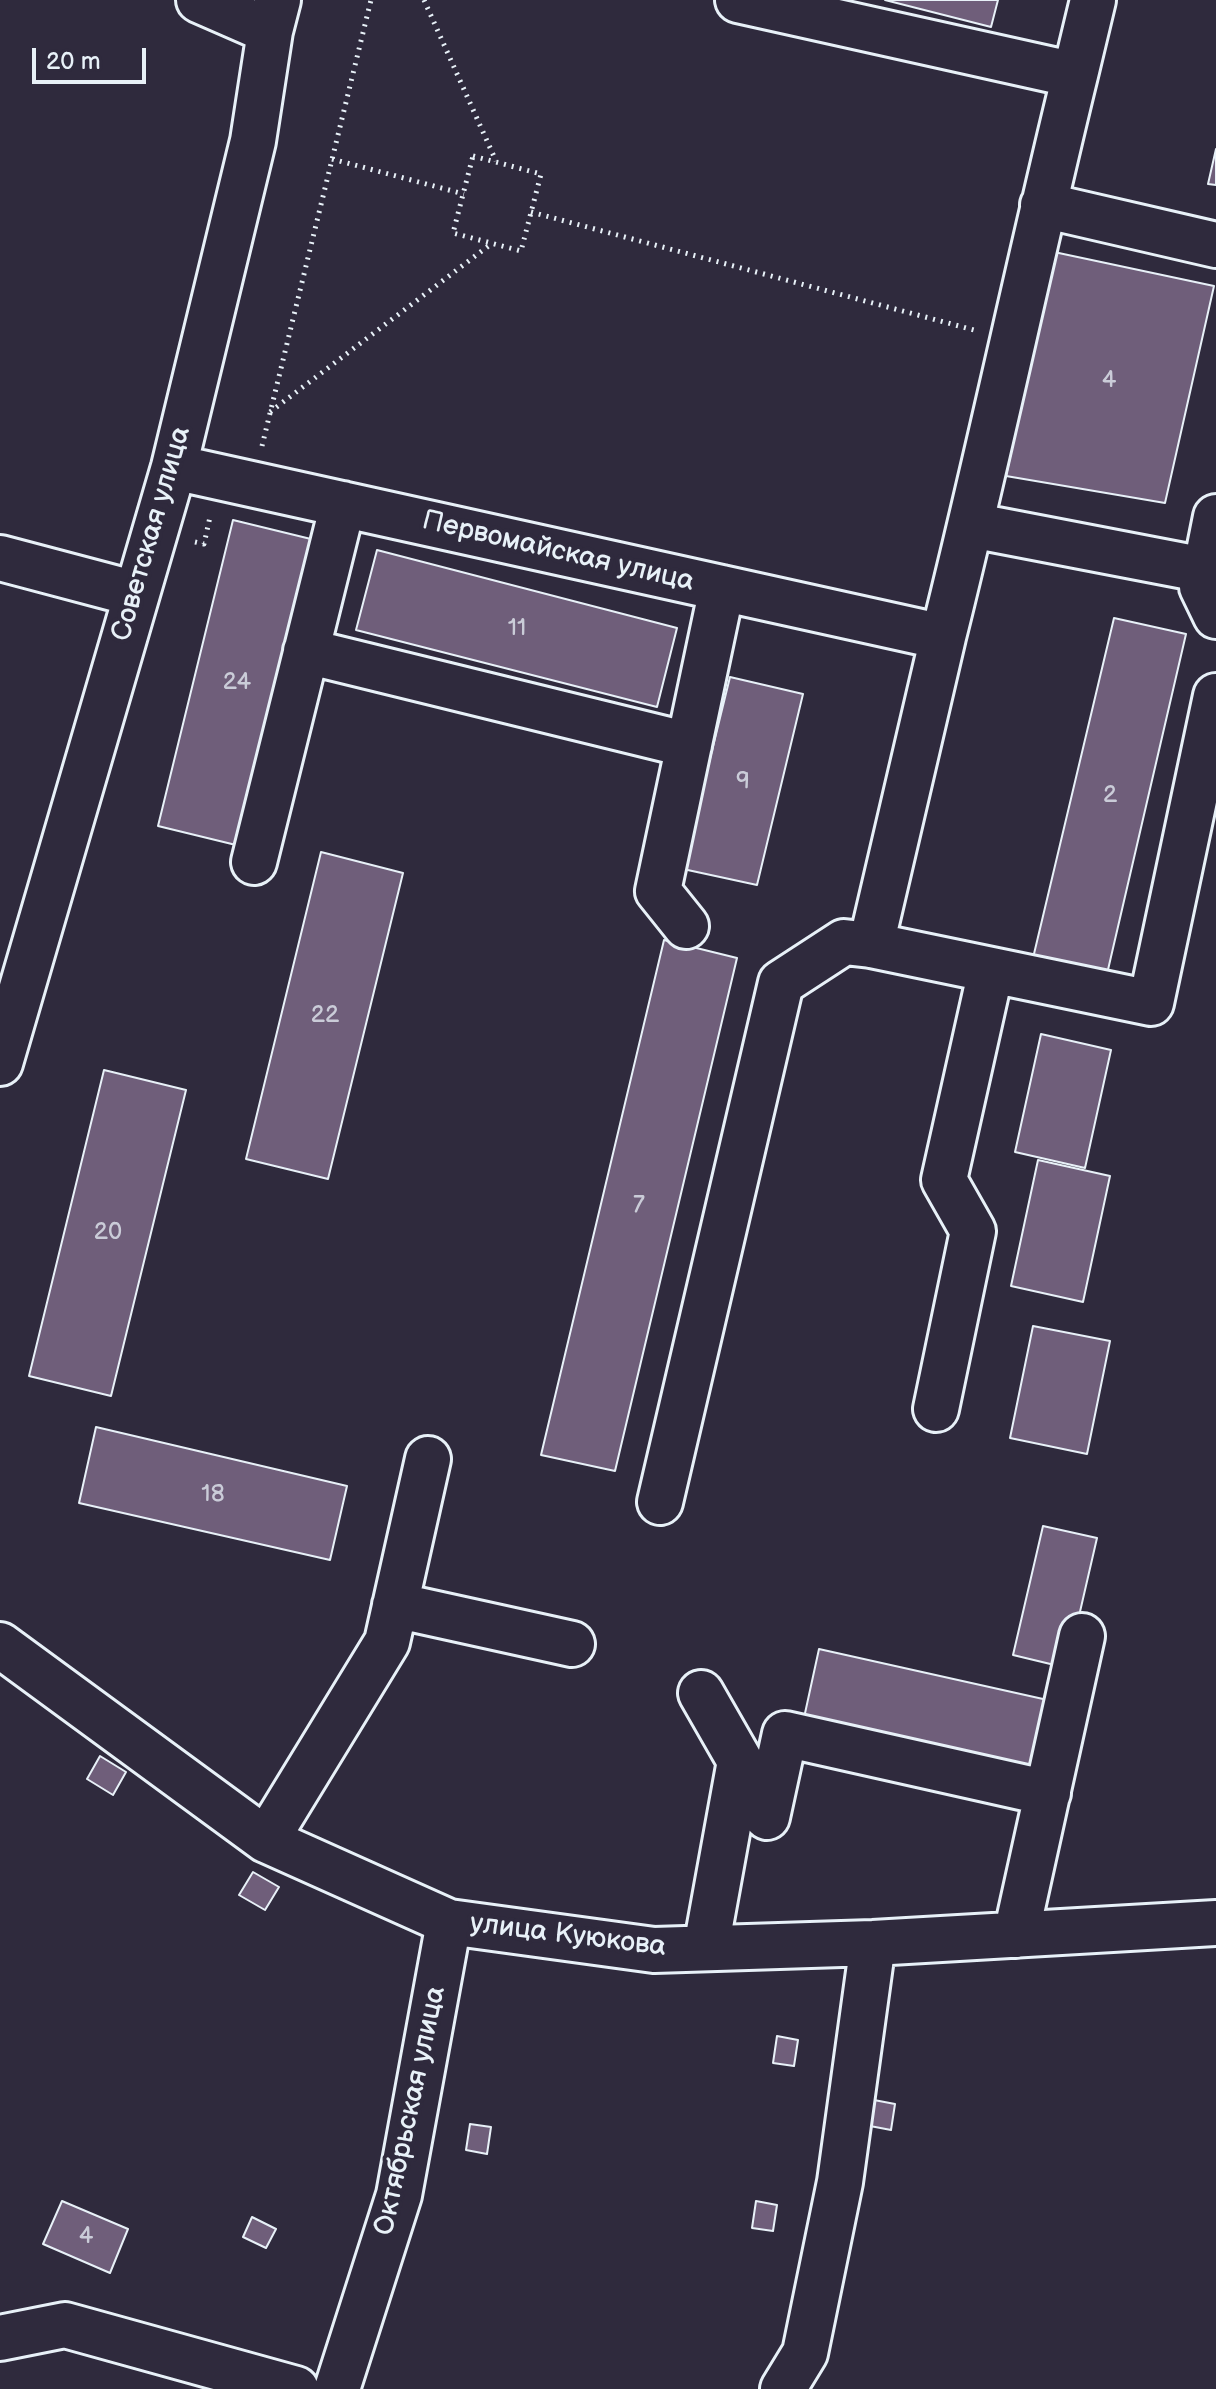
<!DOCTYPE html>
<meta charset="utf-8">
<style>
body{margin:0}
#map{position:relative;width:1216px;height:2389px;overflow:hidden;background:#2f2a3d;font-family:"Balsamiq Sans",sans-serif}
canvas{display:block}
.scale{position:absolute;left:32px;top:48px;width:114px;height:36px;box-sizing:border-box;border:4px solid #e8f1f8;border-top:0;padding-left:10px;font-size:24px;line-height:28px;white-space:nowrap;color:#e8f1f8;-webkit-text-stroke:6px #2f2a3d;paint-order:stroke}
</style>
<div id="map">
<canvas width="1216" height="2389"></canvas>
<div class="scale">20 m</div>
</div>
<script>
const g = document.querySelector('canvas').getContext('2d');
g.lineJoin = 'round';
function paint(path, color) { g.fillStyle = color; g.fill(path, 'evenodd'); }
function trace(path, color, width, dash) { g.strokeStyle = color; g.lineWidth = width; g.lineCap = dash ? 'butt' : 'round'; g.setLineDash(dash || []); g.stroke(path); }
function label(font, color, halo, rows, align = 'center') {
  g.font = font + ' "Balsamiq Sans",sans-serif'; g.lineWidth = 8; g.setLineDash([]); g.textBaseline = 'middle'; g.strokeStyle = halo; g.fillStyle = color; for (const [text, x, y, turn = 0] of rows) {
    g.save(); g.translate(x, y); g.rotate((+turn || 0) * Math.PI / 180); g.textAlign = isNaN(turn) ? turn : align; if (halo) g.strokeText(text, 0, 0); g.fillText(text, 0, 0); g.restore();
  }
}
const building = new Path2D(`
 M885 0H998L991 27Z
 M1216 149V185L1208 184Z
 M1054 252 1214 286 1165 503 1006 476Z
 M233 520 315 540 240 846 158 826Z
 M377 550 677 628 657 707 356 630Z
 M1114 618 1186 634 1107 974 1033 958Z
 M730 677 803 694 757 885 683 869Z
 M321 852 403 873 328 1179 246 1159Z
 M664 940 737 958 615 1471 541 1455Z
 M1041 1034 1111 1050 1085 1168 1015 1152Z
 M104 1070 186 1090 111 1396 29 1376Z
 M1038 1160 1110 1176 1083 1302 1011 1286Z
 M1033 1326 1110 1341 1087 1454 1010 1438Z
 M96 1427 347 1486 330 1560 79 1503Z
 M1043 1526 1097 1538 1067 1668 1013 1655Z
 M819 1649 1061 1703 1044 1781 802 1727Z
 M100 1756 126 1772 113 1795 87 1779Z
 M253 1872 279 1887 265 1910 239 1895Z
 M777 2036 798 2040 794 2066 773 2063Z
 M874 2100 895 2104 891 2130 870 2126Z
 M470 2124 491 2127 487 2154 466 2150Z
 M62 2201 128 2229 110 2273 43 2244Z
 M756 2201 777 2205 773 2231 752 2228Z
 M252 2217 276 2229 266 2248 243 2237Z`);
const path = new Path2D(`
 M424 0 496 161
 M473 156 541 174 521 251 453 233Z
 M332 159 464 194
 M531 212 974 330
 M270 412 491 244
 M262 446 371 0
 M195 542 204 544 210 517`);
const minor = new Path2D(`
 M199 0 270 31
 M1075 75 1093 0
 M1043 205 1216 245
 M174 467 943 637C990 450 1029 262 1075 75L738 0
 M1216 517 1202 587 1216 616
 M971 525 1205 570
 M0 558 136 594
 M306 651 689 745
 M254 862 343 504
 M686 926 658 891 722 588
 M871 945 943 637
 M0 1063 174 467 253 141 270 31 278 0
 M936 1409 973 1231 944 1180 991 970
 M660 1502 781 983 844 942 871 945 1151 1003 1216 696
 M395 1605 572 1644
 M0 1645 266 1840 449 1922 654 1950 873 1943 1216 1923
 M701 1693 740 1761 706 1948
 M767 1817 785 1734 1048 1793
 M266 1840 387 1642 428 1459
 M1016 1935 1082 1636
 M0 2338 65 2325 296 2389
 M337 2389 399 2195 449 1922
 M783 2389 805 2353 840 2182 873 1943`);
const numberNames = [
 ["4",1109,381],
 ["11",517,629],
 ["24",237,683],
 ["9",743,782],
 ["2",1110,796],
 ["22",325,1016],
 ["7",639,1206],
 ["20",108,1233],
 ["18",213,1495],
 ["4",86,2237]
];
const streetNames = [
 ["Советская улица",152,534,-74],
 ["Первомайская улица",558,552,13],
 ["улица Куюкова",568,1936,7],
 ["Октябрьская улица",411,2111,-78]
];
paint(building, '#6f5e7a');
trace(building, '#e8f1f8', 2);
trace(minor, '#e8f1f8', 50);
trace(path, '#e8f1f8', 5, [2, 6]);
trace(minor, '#2f2a3d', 44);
label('24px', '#caccd8', null, numberNames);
label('28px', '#e8f1f8', '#2f2a3d', streetNames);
</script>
